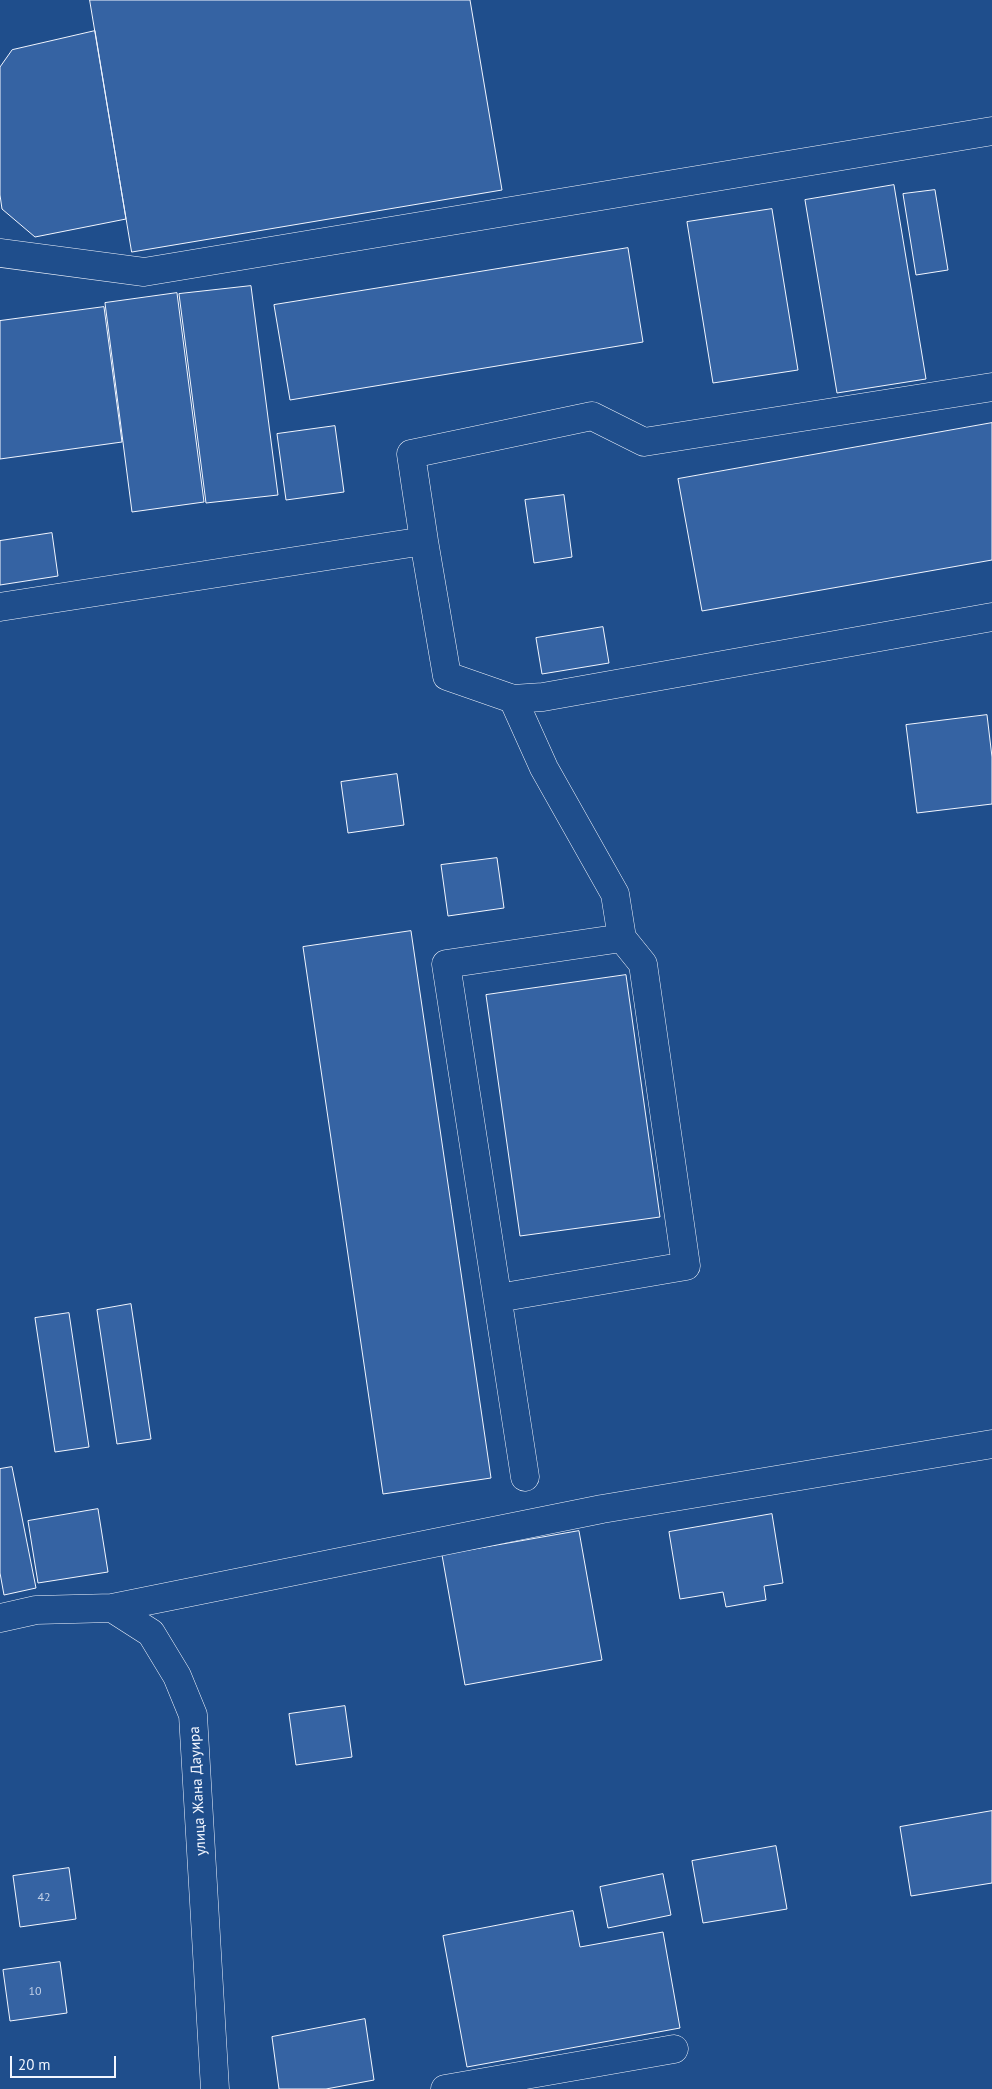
<!DOCTYPE html>
<meta charset="utf-8">
<style>
body{margin:0}
#map{position:relative;width:992px;height:2089px;overflow:hidden;background:#1f4e8c;font-family:"PT Sans",sans-serif}
canvas{display:block}
.scale{position:absolute;left:10px;top:2056px;width:106px;height:22px;box-sizing:border-box;border:2px solid #f2f6ff;border-top:0;padding-left:6px;font-size:15px;line-height:18px;white-space:nowrap;color:#f2f6ff;-webkit-text-stroke:4px #1f4e8c;paint-order:stroke}
</style>
<div id="map">
<canvas width="992" height="2089"></canvas>
<div class="scale">20 m</div>
</div>
<script>
const g = document.querySelector('canvas').getContext('2d');
g.lineJoin = 'round';
function paint(path, color) { g.fillStyle = color; g.fill(path, 'evenodd'); }
function trace(path, color, width, dash) { g.strokeStyle = color; g.lineWidth = width; g.lineCap = dash ? 'butt' : 'round'; g.setLineDash(dash || []); g.stroke(path); }
function label(font, color, halo, rows, align = 'center') {
  g.font = font + ' "PT Sans",sans-serif'; g.lineWidth = 4; g.setLineDash([]); g.textBaseline = 'middle'; g.strokeStyle = halo; g.fillStyle = color; for (const [text, x, y, turn = 0] of rows) {
    g.save(); g.translate(x, y); g.rotate((+turn || 0) * Math.PI / 180); g.textAlign = isNaN(turn) ? turn : align; if (halo) g.strokeText(text, 0, 0); g.fillText(text, 0, 0); g.restore();
  }
}
const building = new Path2D(`
 M90 0H470L502 190 132 252Z
 M95 31 126 219 35 237 2 209 0 195V67L12 50Z
 M894 185 926 379 837 393 805 200Z
 M935 190 948 270 916 275 903 194Z
 M772 209 798 370 713 383 687 222Z
 M628 248 643 342 290 400 274 305Z
 M251 286 278 495 206 503 179 294Z
 M177 293 204 502 132 512 105 303Z
 M104 307 122 442 0 459V321Z
 M992 423V560L702 611 678 479Z
 M335 426 344 492 286 500 277 434Z
 M564 495 572 557 534 563 525 500Z
 M52 533 58 576 0 585V541Z
 M603 627 609 663 542 674 536 638Z
 M987 715 992 757V804L917 813 906 725Z
 M397 774 404 825 348 833 341 782Z
 M497 858 504 908 448 916 441 865Z
 M411 931 491 1478 383 1494 303 947Z
 M626 975 660 1217 520 1236 486 995Z
 M131 1304 151 1439 117 1444 97 1310Z
 M69 1313 89 1447 55 1452 35 1318Z
 M12 1467 36 1588 4 1595 0 1573V1469Z
 M98 1509 108 1572 38 1583 28 1521Z
 M772 1514 783 1583 764 1586 766 1600 726 1607 723 1592 680 1599 669 1532Z
 M579 1531 602 1660 465 1685 442 1555Z
 M345 1706 352 1757 296 1765 289 1714Z
 M992 1811V1883L911 1896 900 1827Z
 M776 1846 787 1909 703 1923 692 1861Z
 M69 1868 76 1919 20 1927 13 1876Z
 M663 1874 671 1915 608 1928 600 1887Z
 M573 1911 580 1947 663 1932 680 2028 467 2067 443 1936Z
 M60 1962 67 2013 10 2021 3 1970Z
 M365 2019 374 2080 326 2089H279L272 2037Z`);
const minor = new Path2D(`
 M0 253 144 272 992 131
 M424 541 411 454 592 416 644 442 992 387
 M0 607 424 541 447 676 513 699 543 697 992 617
 M513 699 544 768 615 894 622 938 446 964 525 1477
 M498 1298 686 1266 643 964 622 938
 M112 1608 602 1509 992 1444
 M0 1618 36 1610 112 1608 151 1633 177 1676 193 1715 215 2089
 M445 2089 674 2049`);
const numberNames = [
 ["42",44,1898],
 ["10",35,1992]
];
const streetNames = [
 ["улица Жана Дауира",198,1791,-93]
];
paint(building, '#3563a3');
trace(building, '#f2f6ff', 1);
trace(minor, '#f2f6ff', 29);
trace(minor, '#1f4e8c', 28);
label('12px', '#c3d1e8', null, numberNames);
label('15px', '#f2f6ff', '#1f4e8c', streetNames);
</script>
